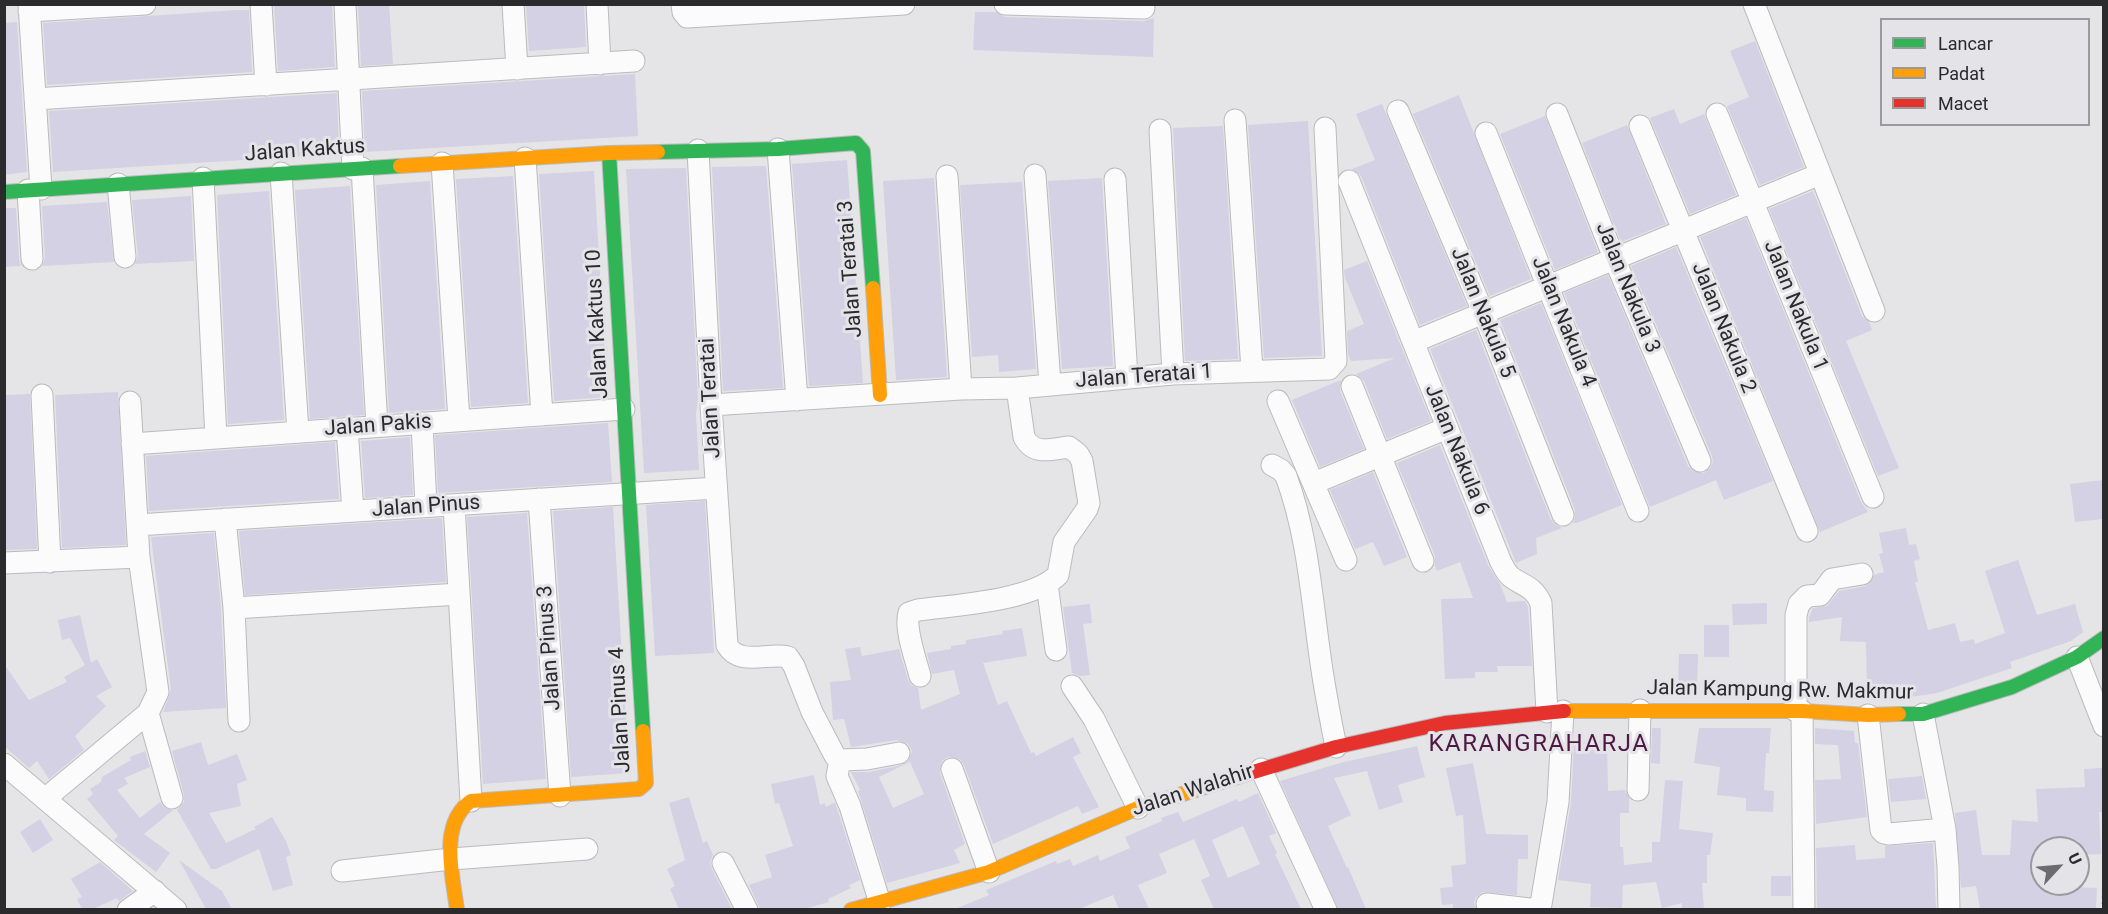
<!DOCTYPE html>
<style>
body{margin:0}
#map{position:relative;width:2108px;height:914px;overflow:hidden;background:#e5e5e7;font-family:Roboto,sans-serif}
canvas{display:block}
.frame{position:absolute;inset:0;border:6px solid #2b2b2d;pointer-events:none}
.legend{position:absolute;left:1880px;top:18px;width:210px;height:108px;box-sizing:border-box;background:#e4e4e8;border:2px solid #9a9a9d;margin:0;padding:8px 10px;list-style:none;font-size:18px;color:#2b2b2d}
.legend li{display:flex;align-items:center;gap:12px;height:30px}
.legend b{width:30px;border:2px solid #9a9a9d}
.north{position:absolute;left:2030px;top:836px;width:60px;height:60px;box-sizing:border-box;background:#e4e4e8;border:2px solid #9a9a9d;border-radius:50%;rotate:64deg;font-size:16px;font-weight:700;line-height:24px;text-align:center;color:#2b2b2d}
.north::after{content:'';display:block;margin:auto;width:21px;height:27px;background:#6c6c6e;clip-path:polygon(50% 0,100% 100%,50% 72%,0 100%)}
</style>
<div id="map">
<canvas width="2108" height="914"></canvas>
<div class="frame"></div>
<ul class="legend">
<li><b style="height:8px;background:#30b455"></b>Lancar</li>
<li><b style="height:8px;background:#ff9f0a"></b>Padat</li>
<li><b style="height:8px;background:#e5322d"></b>Macet</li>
</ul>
<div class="north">U</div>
</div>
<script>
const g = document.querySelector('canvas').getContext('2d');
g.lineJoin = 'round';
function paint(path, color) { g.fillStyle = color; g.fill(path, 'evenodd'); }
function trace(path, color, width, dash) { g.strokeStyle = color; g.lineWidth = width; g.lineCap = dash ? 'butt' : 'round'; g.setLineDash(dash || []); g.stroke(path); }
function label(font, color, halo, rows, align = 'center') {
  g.font = font + ' Roboto,sans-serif'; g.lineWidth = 6; g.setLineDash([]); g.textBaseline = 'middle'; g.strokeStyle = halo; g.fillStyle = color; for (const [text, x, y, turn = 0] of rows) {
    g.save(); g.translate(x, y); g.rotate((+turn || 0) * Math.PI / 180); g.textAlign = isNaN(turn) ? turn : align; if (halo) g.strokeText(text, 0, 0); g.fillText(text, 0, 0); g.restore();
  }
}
const building = new Path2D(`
 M274 4H332L335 67 278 71Z
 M358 4H389L393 64 361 66Z
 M526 4H584L586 47 529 51Z
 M237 10H249L252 72 47 85 43 23Z
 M975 12H996L1005 17 1144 21 1154 18 1153 57 973 50Z
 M17 22 27 172 4 175V23Z
 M1755 41 1804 167 1760 185 1727 106 1749 97 1730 51Z
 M635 74 638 136 365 152 362 91Z
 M337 93 339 154 53 172 49 111Z
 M1459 95 1531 279 1490 296 1413 114Z
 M1382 104 1467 306 1420 325 1361 176 1352 169 1375 160 1356 114Z
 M1674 109 1680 124 1704 114 1736 195 1690 214 1650 118Z
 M1545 116 1598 252 1555 270 1500 134Z
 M1308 121 1322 356 1264 358 1248 125Z
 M1627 125 1666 224 1621 242 1582 143Z
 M1223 126 1238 359 1185 361 1173 128Z
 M847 160 863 383 809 386 792 164Z
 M766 166 783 388 723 391 712 167Z
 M686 168 698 399 696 414 699 470 644 473 626 169Z
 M594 171 607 397 554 401 539 174Z
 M513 176 528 403 471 407 456 179Z
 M934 178 947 377 896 380 883 181Z
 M1102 178 1113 366 1062 369 1048 181Z
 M430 181 445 409 389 413 376 185Z
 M1022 182 1036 369 999 372 998 355 972 357 960 185Z
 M350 186 364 415 310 419 295 190Z
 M269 191 284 420 228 424 217 195Z
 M1813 191 1862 316 1869 322 1872 330 1846 341 1899 468 1878 476 1769 209Z
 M191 196 194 261 135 264 138 256 132 200Z
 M107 202 114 262 42 266 45 258 42 206Z
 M4 208H16L19 260 21 266 4 267Z
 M1746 218 1861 502 1868 512 1820 532 1700 237Z
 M1676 247 1773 481 1724 500 1716 480 1650 507 1564 293 1608 275 1688 466 1693 471 1704 473 1710 468 1713 462 1712 456 1631 266Z
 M1367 261 1431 421 1387 439 1364 381 1356 374 1395 358 1351 361 1348 354 1347 331 1364 324 1345 278 1344 270Z
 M1541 303 1622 505 1577 523H1573L1575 517V510L1500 320Z
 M1476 330 1551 520 1556 525 1562 528 1536 538 1537 554 1516 563 1430 349Z
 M1341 380 1340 391 1364 449 1320 467 1292 400Z
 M118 392 126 545 62 548 55 395Z
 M30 394 37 549 4 550V395Z
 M608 423 612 482 438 493 435 435Z
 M410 437 413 495 365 498 361 441Z
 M335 442 339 499 149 511 146 456Z
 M1440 445 1488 565 1500 584 1507 602 1525 601 1528 607 1532 666H1497L1498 672H1475V678L1445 679 1441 599 1473 598 1460 562 1437 571 1435 565V556L1397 463Z
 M1373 472 1407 557 1384 566 1373 542 1355 549 1330 490Z
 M2103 480V519L2075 522 2070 484Z
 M705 501 714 653 655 656 646 505Z
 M613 507 629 773 571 777 553 511Z
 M527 513 546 779 483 784 467 517Z
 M442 518 446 582 245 595 239 531Z
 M1906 528 1909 545 1916 544 1920 559 1914 561 1918 582H1915L1928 630 1955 623 1960 642 1974 639 1975 644 2005 633 1985 571 2018 560 2037 615 2075 604 2083 632 2071 641 2010 662 2012 668 1937 693 1910 697 1909 691 1867 692 1866 642 1840 641 1842 617 1809 622V617L1813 608 1827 606 1839 591 1865 586 1870 583 1874 575 1884 572 1879 554 1883 553 1879 533Z
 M214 533 221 609 226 708 163 712 171 690 151 537Z
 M1767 603V624L1733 625 1732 604Z
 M1090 604 1092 623 1083 624 1090 675 1080 676 1072 673 1063 607Z
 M80 615 91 663 97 659 112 687 96 696 106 706 75 736 84 750 49 779 37 761 29 768 4 746V664L29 700 67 682 64 677 85 665 70 638 62 640 58 620Z
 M1704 625H1729V657H1704Z
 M1022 628 1027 656 983 663 998 705 1007 701 1031 753 1034 752 1036 756 1073 737 1081 753 1073 757 1099 807 1082 814 1078 806 993 844 964 765 960 759 948 757 942 761 940 773 965 844 954 850 960 863 887 883 858 791 860 790 851 772H869L902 765 908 762 912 751 908 744 897 740 851 747 844 719 833 720 830 682 851 680 845 649 860 647 862 656 899 649 908 680 911 685 918 688 921 710 960 694 954 670 932 674 927 653 951 649V646L966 644V640L1003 634 1002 631ZM910 762 924 794 893 808 879 777Z
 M1679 654H1698L1697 689 1678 688Z
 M1652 728H1661L1660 764 1651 763Z
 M1699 728H1771L1769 753H1766L1764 790 1774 791 1773 812 1746 811V798L1717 795 1720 767 1694 763Z
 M1815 728 1854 731 1855 743H1858L1867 817 1816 824 1815 780 1841 779 1838 745 1815 744Z
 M1607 741 1608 791 1625 790 1629 798V813H1620V847H1623L1624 865 1652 862V842H1660L1665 780 1683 781 1679 829 1713 833 1710 855H1707V883H1702L1704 909H1682V903L1662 908 1656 882 1623 885 1622 908 1590 907 1591 884 1558 880 1571 803 1574 742Z
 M201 742 208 765 237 754 247 780 237 784 241 806 209 813 226 843 256 829 254 827 272 817 286 841 291 855 286 857 293 885 273 891 259 849 216 869H211L177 810 184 802V795L172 751Z
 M1417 746 1425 777 1398 785 1403 802 1379 810 1367 771 1334 778 1351 815 1328 826 1347 868 1348 867 1366 909H1338L1280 781 1340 763Z
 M145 751 150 767 124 778 128 784 117 790 140 818 160 802 164 807 173 810 144 834 170 853 156 872 114 840 118 836 87 799 93 794 90 789 101 782 102 777 131 760 130 757Z
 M1473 763 1486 834 1528 835V859H1518L1517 895 1483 892 1476 897 1474 903 1476 909H1453V904L1442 905 1440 888 1453 887 1451 866 1466 864 1463 815 1456 816 1446 768Z
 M2102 768 2103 812H2099L2101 854 2078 855V848H2042V884L2073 890V887L2097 888 2096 909H1980L1976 886 1961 888 1955 813 1976 810 1982 855H2010L2012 820 2038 822 2036 789 2085 787 2084 769Z
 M814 775 820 805 825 803 826 807 835 802 860 880 849 885 851 888 828 899 829 902 804 909H760L749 885 772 877 765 855 793 846 779 803 775 804 771 784Z
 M1922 776 1926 799 1891 802 1888 779Z
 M1258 793 1276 833 1269 836 1277 853 1275 854 1301 909H1214L1201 880 1210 876 1194 839 1159 854 1167 873 1138 885 1149 909H1119L1113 895 1079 909H955L989 895 986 890 1056 861 1057 864 1070 859 1073 866 1098 855 1100 861 1130 848 1125 837 1162 821 1161 818 1178 812 1183 822 1237 799 1239 802ZM1243 826 1260 864 1228 878 1212 840Z
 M689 797 703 843 707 841 713 855 710 862 712 869 732 909H679L670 889 675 886 667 869 685 860 669 803Z
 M40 819 53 840 33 853 20 832Z
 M1933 843 1936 909H1817L1816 848 1855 845 1856 860 1885 858V846Z
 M179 860 222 891 232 909H206Z
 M100 862 133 891 119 901 117 898 93 909H82L77 899 82 897 71 879Z
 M1771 876H1791V896H1771Z`);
const path = new Path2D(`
 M2102 910 2104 881`);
const street = new Path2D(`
 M29 4 41 189
 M261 4 266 85
 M345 4 353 169
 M513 4 517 69
 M597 4 600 64
 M682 4 683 12 687 17 904 4
 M1005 4 1144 8
 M1754 4 1874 311
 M29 11 145 4
 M35 99 634 61
 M1398 111 1483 312 1563 515
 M1557 114 1614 258 1700 461
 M1717 114 1873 497
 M1235 120 1252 370
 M1640 126 1807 531
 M1160 130 1173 374
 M1486 133 1638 511
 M778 149 797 400
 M698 150 711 405 727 645C739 667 769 652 788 657L794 666 812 712 835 756 840 760 867 759 899 753
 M525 158 542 415
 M442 163 459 420
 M362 168 377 426
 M281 173 298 432
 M1035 175 1050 384
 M947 176 961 389
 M203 178 216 438
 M1115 179 1127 378
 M1349 181 1500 560C1503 566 1506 573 1511 577 1525 587 1533 586 1541 603L1547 712
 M118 184 125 257
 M28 190 32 259
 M1413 342 1820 174
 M1352 386 1423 561
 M42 395 50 562
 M1278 401 1346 560
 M711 405 961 389 1017 388 1173 374 1329 369 1336 361 1325 128
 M422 423 426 506
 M347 428 353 511
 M132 444 624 409
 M1272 465 1281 470 1286 476C1309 538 1312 605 1322 670 1326 696 1331 722 1336 747
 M1314 483 1447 428
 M539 499 560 796
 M454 505 471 801
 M225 519 234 608 239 721
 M137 525 716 488
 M4 563 139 557
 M1047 584 1056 650
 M234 608 459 594
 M2077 657 2104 726
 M920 676C916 660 904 628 909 613L918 610C955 605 1032 601 1058 575L1064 542 1087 509 1089 503 1082 461 1078 454 1069 447C1051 449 1034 456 1024 437L1017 388
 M1072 686 1094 719 1138 808
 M1796 711V615L1799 604 1807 596 1820 595 1832 579 1862 574
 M1802 711 1804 910
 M148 713 172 798
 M1923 714 1945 829 1948 867 1949 910
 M1868 715 1881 830 1884 833 1889 834 1945 829
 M840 760 837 776 850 806 880 903
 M4 764 176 910
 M952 769 989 872
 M1261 769 1326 910
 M1638 790 1640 710
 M46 798 148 713 158 692 139 557 130 402
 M723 863 747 910
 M342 871 451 859 587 849
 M1487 904 1538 910
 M128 910 155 891
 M1540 910 1558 802 1563 711`);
const fast = new Path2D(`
 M658 152 778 149 856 143 863 151 873 288
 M609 153 643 731
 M4 192 400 166
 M1899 714H1923L2012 687 2077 657 2104 638`);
const slow = new Path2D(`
 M400 166 609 153 658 152
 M873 288 880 395
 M1564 711H1802L1868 715 1899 714
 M457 910C453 876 438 824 471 801L639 789 646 783 643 731
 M851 910 989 872 1138 808 1240 776`);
const jam = new Path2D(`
 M1240 776 1336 747 1445 723 1564 711`);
const streetNames = [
 ["Jalan Kaktus",305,151,-4],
 ["Jalan Teratai 3",851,269,-94],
 ["Jalan Nakula 3",1627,288,68],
 ["Jalan Nakula 1",1795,306,68],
 ["Jalan Nakula 5",1482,313,68],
 ["Jalan Nakula 4",1563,322,68],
 ["Jalan Kaktus 10",598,324,-93],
 ["Jalan Nakula 2",1723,328,68],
 ["Jalan Teratai 1",1144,377,-4],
 ["Jalan Teratai",711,398,-93],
 ["Jalan Pakis",378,426,-4],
 ["Jalan Nakula 6",1456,450,68],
 ["Jalan Pinus",426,507,-4],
 ["Jalan Pinus 3",550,648,-94],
 ["Jalan Kampung Rw. Makmur",1780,691,1],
 ["Jalan Pinus 4",621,710,-93],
 ["Jalan Walahir",1193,791,-18]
];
const quarterNames = [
 ["KARANGRAHARJA",1539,745]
];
paint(building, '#d3d1e3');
trace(street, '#bbbbbd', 23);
trace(fast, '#bbbbbd', 16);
trace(slow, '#bbbbbd', 16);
trace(jam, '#bbbbbd', 16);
trace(path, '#c6c6c6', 3, [1.5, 4.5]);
trace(street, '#fbfbfb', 21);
trace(fast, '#30b455', 14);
trace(slow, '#ff9f0a', 14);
trace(jam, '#e5322d', 14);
label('21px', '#2b2b2d', '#e4e4e8', streetNames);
g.letterSpacing = '1.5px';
label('24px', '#4f1842', '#e4e4e8', quarterNames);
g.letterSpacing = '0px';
</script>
